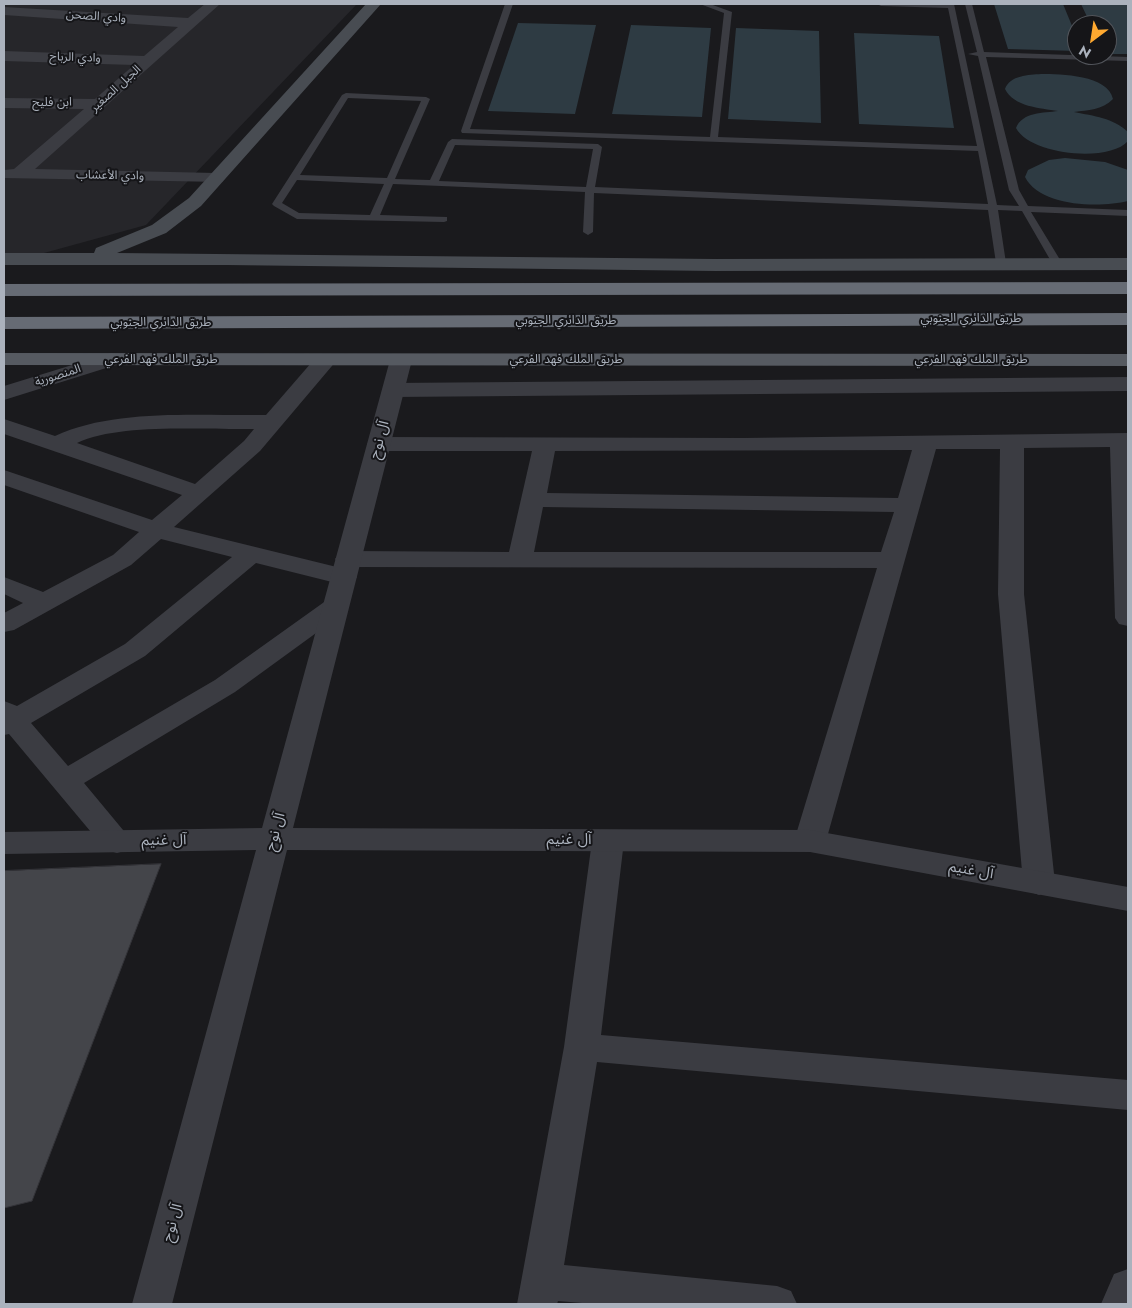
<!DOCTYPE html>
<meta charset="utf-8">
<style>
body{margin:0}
#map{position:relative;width:1132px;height:1308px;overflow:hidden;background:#1a1a1d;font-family:Jost,sans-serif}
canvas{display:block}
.frame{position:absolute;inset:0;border:5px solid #abb2bd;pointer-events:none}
.north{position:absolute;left:1067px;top:15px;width:50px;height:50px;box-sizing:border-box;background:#151518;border:1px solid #51545a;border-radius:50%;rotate:211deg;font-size:14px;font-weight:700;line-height:20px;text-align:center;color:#abb2bd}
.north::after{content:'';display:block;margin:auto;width:18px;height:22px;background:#ffa930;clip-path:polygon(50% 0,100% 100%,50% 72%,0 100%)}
</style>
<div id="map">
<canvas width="1132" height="1308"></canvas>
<div class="frame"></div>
<div class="north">N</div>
</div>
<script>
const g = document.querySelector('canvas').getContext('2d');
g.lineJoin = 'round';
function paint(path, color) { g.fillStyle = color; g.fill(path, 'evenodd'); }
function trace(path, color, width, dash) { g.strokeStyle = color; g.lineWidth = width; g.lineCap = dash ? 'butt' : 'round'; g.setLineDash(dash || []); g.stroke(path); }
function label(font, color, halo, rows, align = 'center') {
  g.font = font + ' Jost,"Noto Sans Arabic",sans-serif'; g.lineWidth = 4; g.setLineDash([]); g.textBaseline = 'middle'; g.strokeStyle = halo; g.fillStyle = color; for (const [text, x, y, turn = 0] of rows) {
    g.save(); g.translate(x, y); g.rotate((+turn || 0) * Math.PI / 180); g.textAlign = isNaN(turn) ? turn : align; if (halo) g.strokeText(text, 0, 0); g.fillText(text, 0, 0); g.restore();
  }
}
const built = new Path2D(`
 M4 4H357L146 225 44 253H4Z`);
const water = new Path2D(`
 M994 4H1063L1077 38V51L1008 49Z
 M1081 4H1128V54H1107V25H1091Z
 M518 23 596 25 575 114 488 111Z
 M631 25 711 28 702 117 612 114Z
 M736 28 819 31 821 123 728 119Z
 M854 33 939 36 954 128 859 124Z
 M1041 74C1061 74 1108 75 1113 99 1102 110 1088 110 1074 112 1094 116 1113 118 1128 132V141C1109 163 1030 155 1016 128 1022 112 1044 113 1058 111 1040 108 1014 107 1005 89 1010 75 1029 75 1041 74Z
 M1065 158 1105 162 1128 170V201C1100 208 1040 207 1025 177L1028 170 1049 160Z`);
const building = new Path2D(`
 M161 864 32 1201 4 1208V871Z`);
const service = new Path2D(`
 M505 4H513L470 129 710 137 724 13 700 4H710L732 12 718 137 977 146 948 8 881 6 877 4H954L997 205 1019 206 1009 190 978 56 968 54 977 52 965 4H972L984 52 1128 57V61L986 57 1019 190 1028 206 1128 210V216L1031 212 1062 263 1057 266 1052 263 1022 211 998 210 1006 263 1001 266 996 263 988 210 594 193 593 232 588 235 583 232 585 192 393 184 380 215 447 217V221L444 222 297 219 274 206 272 204 342 95 346 93 426 97 430 99 395 179 430 180 448 142 452 139 598 144 602 147 595 187 988 204 978 151 462 133 461 131ZM348 98 421 101 387 178 300 175ZM455 145 593 149 586 187 439 181ZM297 180 384 184 370 215 299 213 282 203Z`);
const minor = new Path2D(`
 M205 4H220L35 169 216 173 222 174 225 178 222 182 4 178V170L14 169 84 109 4 108V98L95 99 134 65 4 61V51L144 56 178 27 4 15V7L188 18Z
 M326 354 334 355 337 360 260 451 174 527 353 571 357 577 353 583 344 585 256 563 145 656 31 723 68 766 215 680 327 600 336 598 345 600 349 606 345 612 235 692 84 783 133 842 128 850 117 853 106 850 9 734 4 735V701L17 706 125 644 232 557 161 539 131 565 14 630 4 632V613L23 603 4 594V577L43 592 113 555 139 532 4 485V470L152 520 182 495 4 434V419L55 436C114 408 201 416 266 415L318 355ZM254 429 244 441 195 484 77 443C119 423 205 430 254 429Z
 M1128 377V391L393 397 385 395 382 390 385 385 393 383Z
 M1128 433V626L1119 624 1115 618 1110 447 1024 448V594L1055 883 1050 891 1039 895 1028 891 1023 883 998 594 1000 449H936L826 841 821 849 810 852 799 849 794 841 877 568 348 567 339 564 335 559 339 554 348 551 509 552 532 451H379L371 449 367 444 371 439 379 437 744 438ZM912 450 898 498 547 493 555 451ZM543 507 894 512 881 552H534Z
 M608 830 619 833 624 841 601 1035 1128 1080V1110L597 1062 564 1265 777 1286 791 1291 797 1304H594L558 1301 557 1304H517L564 1047 592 841 597 833Z
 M1128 1269V1304H1101L1114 1274Z`);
const tertiary = new Path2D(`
 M111 353 119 354 122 359 119 364 4 400V386Z
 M401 354 409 355 412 360 293 828 810 830 1128 887V911L810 852 287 850 172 1304H132L256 850 4 854V832L262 828 390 360 393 355Z`);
const secondary = new Path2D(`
 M366 4H381L201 206 166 233 117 253 715 259 1128 258V270L715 271 227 265H4V253H94L96 248 152 225 189 198Z`);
const primary = new Path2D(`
 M4 353 1128 354V366L4 365Z`);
const motorway = new Path2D(`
 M1128 282V294L4 296V284Z
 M1128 313V325L4 329V317Z`);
const farStreetnames = [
 ["وادي الصحن",96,17,4],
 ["وادي الرباح",75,58,2],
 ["الجبل الصغير",116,89,-42],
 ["ابن فليح",52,103],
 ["وادي الأعشاب",110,176,1],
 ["طريق الدائري الجنوبي",971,319],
 ["طريق الدائري الجنوبي",566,321],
 ["طريق الدائري الجنوبي",161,323],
 ["طريق الملك فهد الفرعي",161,360],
 ["طريق الملك فهد الفرعي",566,360],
 ["طريق الملك فهد الفرعي",971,360],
 ["المنصورية",58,376,-18]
];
const streetNames = [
 ["آل نوح",380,440,-75],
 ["آل نوح",276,832,-75],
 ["آل غنيم",569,840],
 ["آل غنيم",164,841,-1],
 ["آل غنيم",971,871,10],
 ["آل نوح",173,1223,-75]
];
paint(built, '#26262a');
paint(water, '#2e3b43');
paint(building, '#44454a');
trace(building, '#343439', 1);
paint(service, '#3b3c42');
paint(minor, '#3b3c42');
paint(tertiary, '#3b3c42');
paint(secondary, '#484c52');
paint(primary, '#565a61');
paint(motorway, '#666b74');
label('12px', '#abb2bd', '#151518', farStreetnames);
label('15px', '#abb2bd', '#151518', streetNames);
</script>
